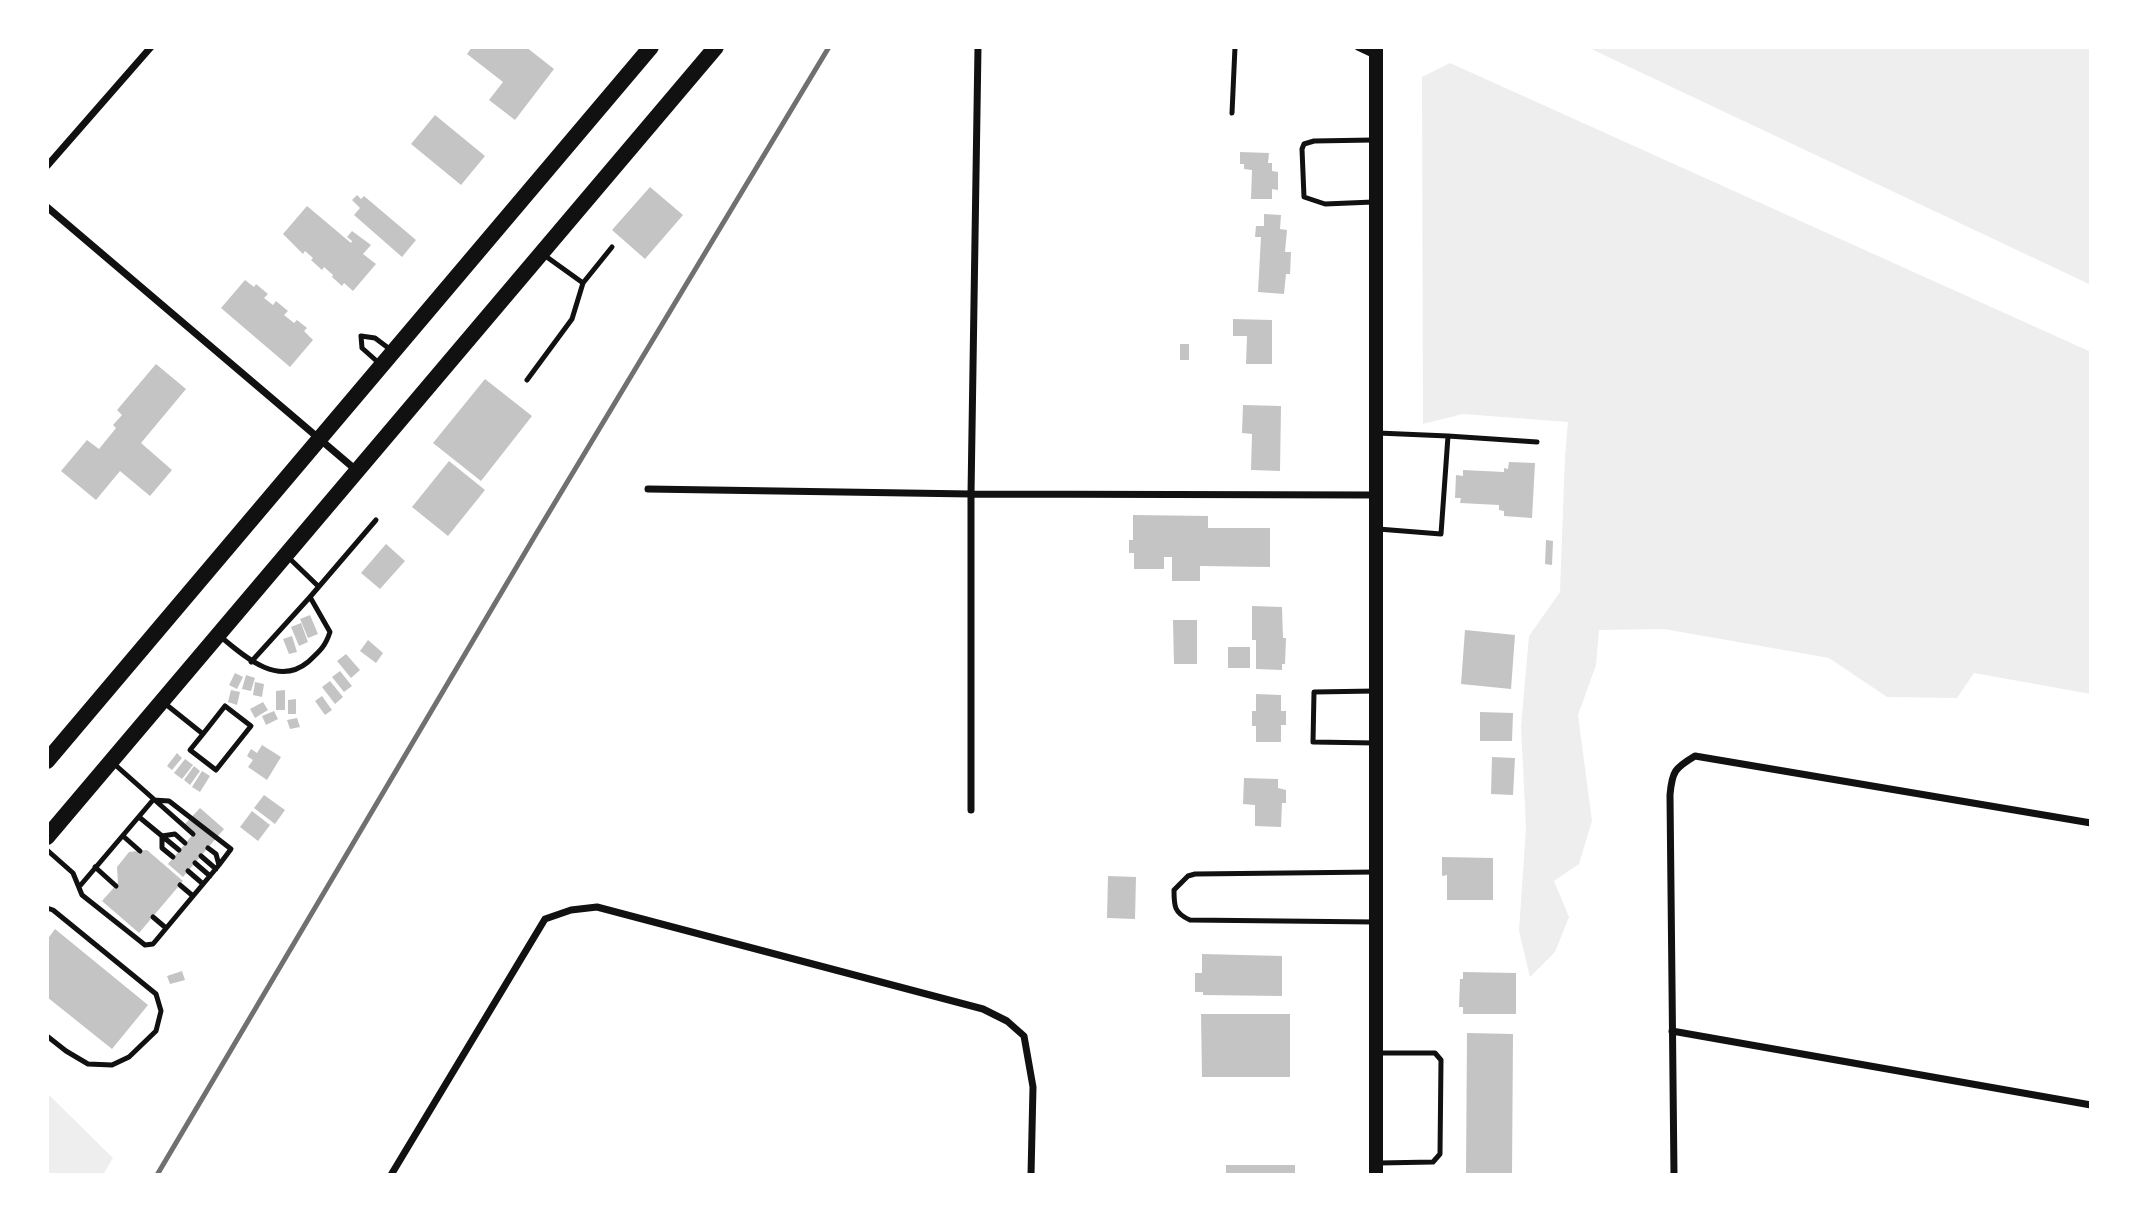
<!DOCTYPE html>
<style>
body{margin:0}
#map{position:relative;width:2138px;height:1222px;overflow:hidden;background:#fff;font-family:Rubik,sans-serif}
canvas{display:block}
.frame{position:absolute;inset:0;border:49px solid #fff;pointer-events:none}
</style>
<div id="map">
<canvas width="2138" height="1222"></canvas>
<div class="frame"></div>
</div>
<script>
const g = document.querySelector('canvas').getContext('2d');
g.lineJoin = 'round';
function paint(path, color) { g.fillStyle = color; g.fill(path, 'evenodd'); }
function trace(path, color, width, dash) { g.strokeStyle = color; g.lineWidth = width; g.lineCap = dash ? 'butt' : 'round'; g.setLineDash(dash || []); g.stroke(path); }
const green = new Path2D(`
 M1587 47H2091V285Z
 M1450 63 2091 352V694L1974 673 1957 698 1887 697 1829 658 1664 629 1599 630 1596 665 1578 715 1592 821 1579 864 1554 881 1569 917 1555 952 1530 977 1519 931 1526 827 1521 727 1529 636 1560 592 1565 456 1568 422 1463 414 1423 424 1422 77Z
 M47 1093 113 1158 103 1175H47Z`);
const building = new Path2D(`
 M472 47H526L554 69 515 120 489 100 503 82 467 54Z
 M435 115 485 156 461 185 411 144Z
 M1240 152 1269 153 1268 163H1272V171L1278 172V190L1272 189V199H1251L1252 170 1244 169V164H1240Z
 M650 187 683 215 645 259 612 230Z
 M357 195 361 199 364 196 416 240 402 257 354 215 360 208 352 200Z
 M307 206 351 243 352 241 347 237 352 231 371 245 363 254 376 264 353 291 344 283 342 286 332 277 333 275 324 267 322 270 311 260 313 258 305 251 303 254 283 234Z
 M1264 214 1281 215 1280 229 1287 230 1285 252H1291L1290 274H1286L1284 294 1258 292 1261 237H1255L1256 226H1264Z
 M245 280 254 287 256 284 268 294 264 298 273 305 276 301 288 311 284 315 294 323 297 320 307 328 304 331 313 340 290 367 221 308Z
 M1233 319 1272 320V364H1246L1247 336H1233Z
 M1180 344H1189V360H1180Z
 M156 364 186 389 141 443 172 470 150 496 120 471 96 500 61 471 87 440 99 449 116 428 113 425 122 415 117 410Z
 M485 379 532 416 481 481 433 443Z
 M1243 405 1281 406 1280 471 1251 470 1252 434 1242 433Z
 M449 461 485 490 448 536 412 507Z
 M1509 462 1535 463 1532 518 1504 516V511L1499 510V505L1460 503 1461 498H1455L1456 475 1463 476V470L1504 472V468L1508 469Z
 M1133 515 1208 516V528H1270V567L1200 566V581H1172V557H1164V569H1134V553H1129V540H1133Z
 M1546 540 1553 541 1552 565 1545 564Z
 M386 544 405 561 380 589 361 573Z
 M1252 606 1282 607 1283 638H1286L1285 664H1282V670L1256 669V640H1252Z
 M310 615 318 634 308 638 300 619Z
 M1173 620H1197V664H1174Z
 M301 623 308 642 299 646 291 627Z
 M1465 630 1515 635 1511 689 1461 684Z
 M292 636 297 652 289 654 283 639Z
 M368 640 383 653 376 663 360 651Z
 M1228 647H1250V668H1228Z
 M346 654 360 670 351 678 337 661Z
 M340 671 352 686 344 692 332 677Z
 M235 673 243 677 237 689 229 685Z
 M246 675 255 678 251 691 242 689Z
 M330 681 343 697 335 704 322 687Z
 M255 682 264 684 262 697 253 695Z
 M231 690 240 692 237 705 228 702Z
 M285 690V710H276V691Z
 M1256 694 1281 695V711H1286V725H1281V742H1256V726H1252V711H1256Z
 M322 696 332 710 325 715 315 701Z
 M296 699V714H288V700Z
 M263 702 268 710 255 718 250 709Z
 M274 711 278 719 266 725 262 716Z
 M1480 712 1513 713 1512 741H1480Z
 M297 718 300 727 290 729 287 720Z
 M262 745 281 757 267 780 248 767 253 760 247 756 251 749 257 753Z
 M177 753 182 758 172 770 167 766Z
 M1492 757 1515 758 1513 795 1491 794Z
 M185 759 193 765 182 779 174 773Z
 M194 766 200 771 190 785 184 780Z
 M202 771 210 776 200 792 192 787Z
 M1244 778 1278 779V788L1286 790V803H1282L1281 827 1255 826V805L1243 804Z
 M264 795 285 810 275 824 254 808Z
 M200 808 224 829 183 877 168 864 194 833 184 825Z
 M252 811 270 825 258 841 240 827Z
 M147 850 183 881 139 933 102 901 118 883 117 867 129 852Z
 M1442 857 1493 858V900H1447V875L1442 876Z
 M1108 876 1136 877 1135 919 1107 918Z
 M55 929 148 1005 112 1049 47 997V940Z
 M1202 954 1282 956V996L1203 995V992H1195V973H1202Z
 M182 971 185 980 170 984 167 976Z
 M1463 972 1516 973V1014H1463V1007H1459L1460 979H1463Z
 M1201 1014H1290V1077H1202Z
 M1467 1033 1513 1034 1512 1175H1466Z
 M1226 1165H1295V1175H1226Z`);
const service = new Path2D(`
 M1232 113 1235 47
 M1373 140 1314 141 1304 144 1302 149 1304 197 1325 204 1373 202
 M583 283 612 247
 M380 364 362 348 361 336 375 338 391 350
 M527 380 572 319 583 283 544 255
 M1378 433 1448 436
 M1378 529 1441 534 1448 436 1537 442
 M288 557 318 586
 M221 637C245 657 278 687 308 662 320 651 325 647 330 632L310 597 376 520
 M251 662 310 597
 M1375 691 1314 692 1313 742 1375 743
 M163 702 203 734 190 750 216 770 251 726 225 706 203 734
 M112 762 193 834
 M139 817 179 850
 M123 836 140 851
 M162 836V848L173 857
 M162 836 175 834 185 843
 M47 850 73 873 82 895 145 945 153 944 219 865 216 854 208 848
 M201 856 216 869
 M195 863 210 876
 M95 867 116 886
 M188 871 203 884
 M180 885 193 896
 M79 887 153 800 169 801 231 849 219 865
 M47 908 53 910 156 994 161 1011 156 1031 129 1057 112 1065 88 1064 66 1051 47 1036
 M153 917 166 928
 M1375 922 1190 920C1174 913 1174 906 1174 890L1188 876 1195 874 1376 872
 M1378 1053H1435L1441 1060 1440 1154 1433 1162 1379 1163`);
const minor = new Path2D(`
 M1358 47 1375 55
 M47 166 151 47
 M47 207 356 470
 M648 489 971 494 1374 495
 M971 810V494L978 47
 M1672 1031 2091 1105
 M391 1175 545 919 571 910 597 907 983 1009 1007 1021 1024 1036 1033 1087 1031 1175
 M1674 1175 1670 795C1672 771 1675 768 1695 756L2091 823`);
const secondary = new Path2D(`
 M1376 47V1175`);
const trunk = new Path2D(`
 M47 761 651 47
 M47 837 716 47`);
const rail = new Path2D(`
 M157 1175 536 534 829 47`);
paint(green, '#eee');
paint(building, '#c4c4c4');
trace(service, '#111', 5);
trace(minor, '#111', 7);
trace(secondary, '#111', 14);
trace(trunk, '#111', 16);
trace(rail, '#707070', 5);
</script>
